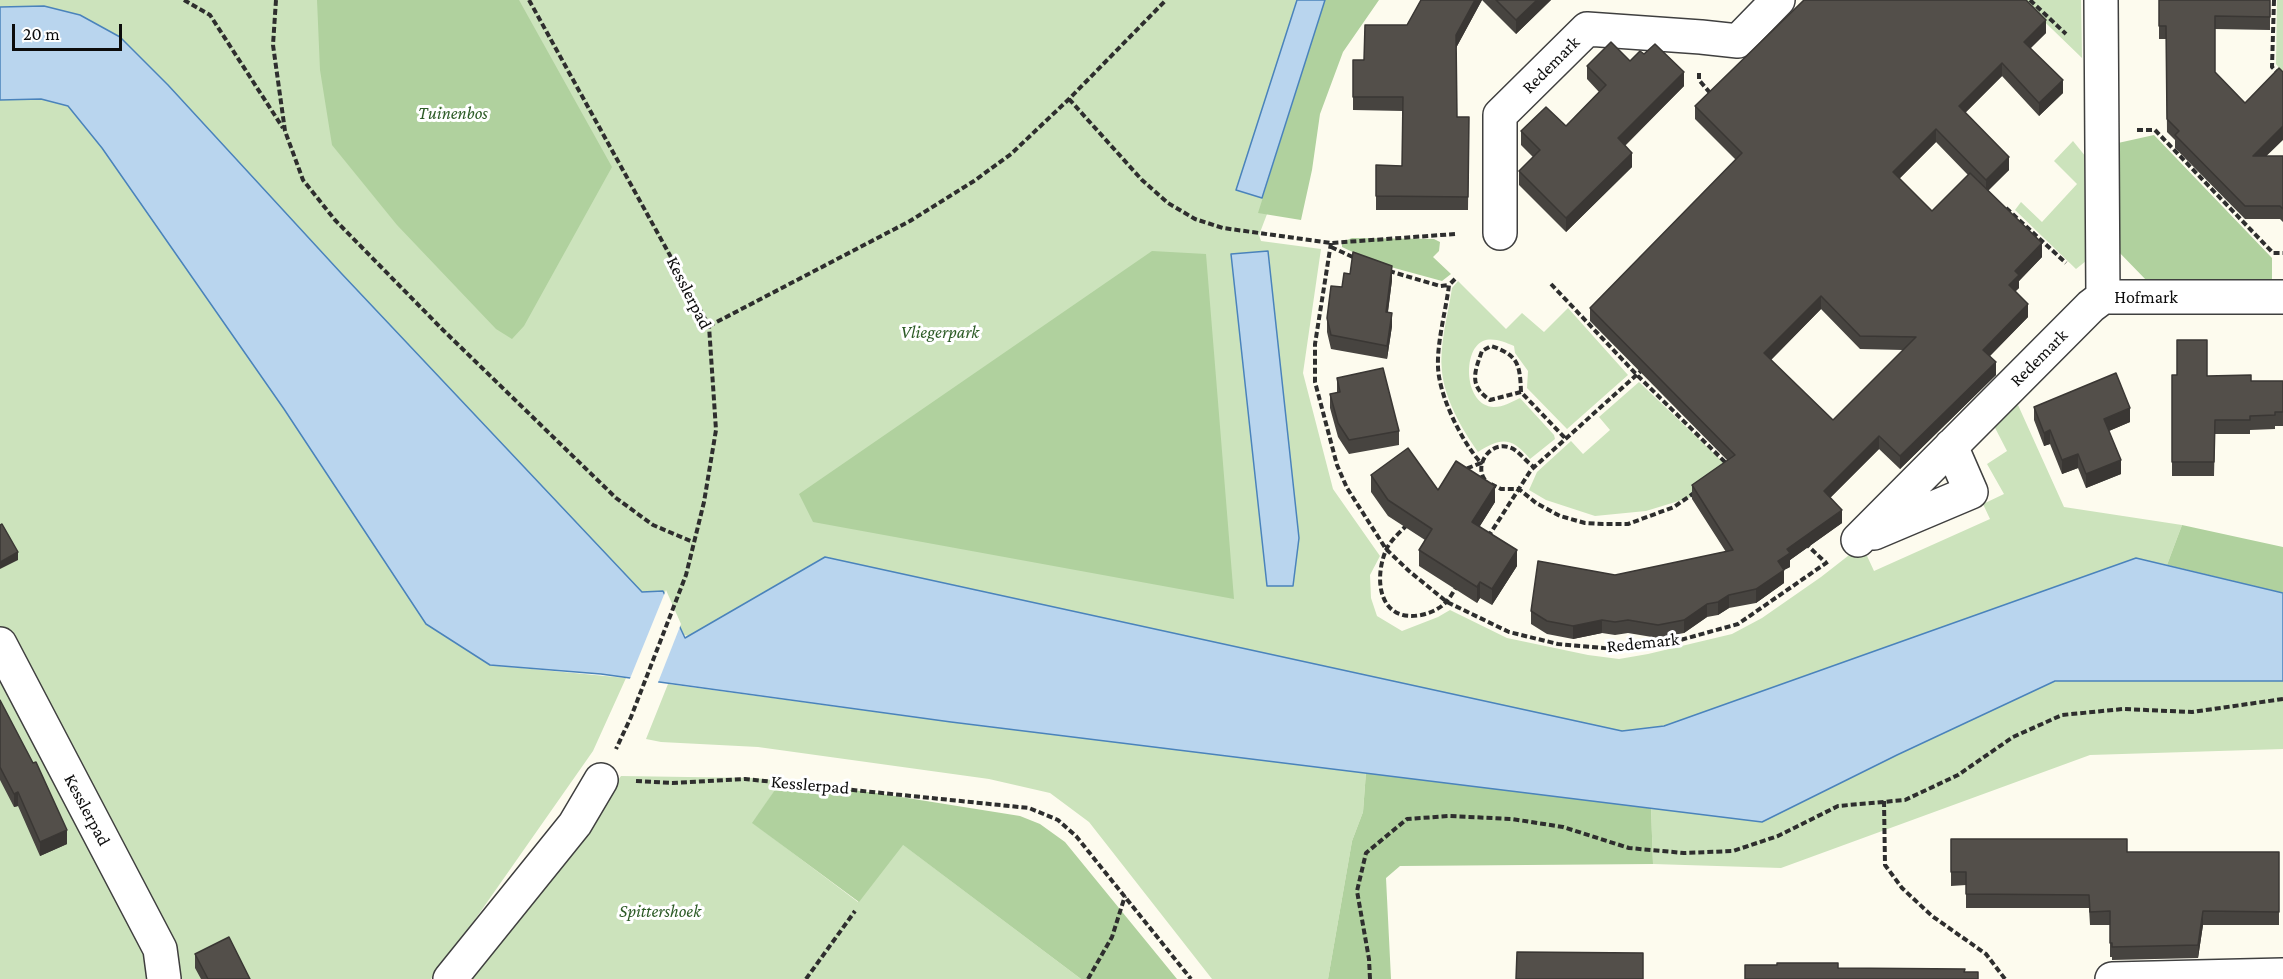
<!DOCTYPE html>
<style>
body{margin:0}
#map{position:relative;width:2283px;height:979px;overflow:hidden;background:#fdfbee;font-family:"Crimson Pro",serif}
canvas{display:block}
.scale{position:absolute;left:12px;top:24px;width:110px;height:27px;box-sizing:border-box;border:3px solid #0c0c0c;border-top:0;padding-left:8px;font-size:18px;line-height:21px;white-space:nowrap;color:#0c0c0c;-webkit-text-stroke:4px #fff;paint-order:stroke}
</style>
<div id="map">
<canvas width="2283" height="979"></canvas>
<div class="scale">20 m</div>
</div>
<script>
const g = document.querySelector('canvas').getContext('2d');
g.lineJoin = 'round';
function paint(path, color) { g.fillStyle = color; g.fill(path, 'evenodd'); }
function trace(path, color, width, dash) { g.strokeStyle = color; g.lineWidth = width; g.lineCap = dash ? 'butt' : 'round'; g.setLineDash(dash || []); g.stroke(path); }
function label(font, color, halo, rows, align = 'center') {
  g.font = font + ' "Crimson Pro",serif'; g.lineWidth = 6; g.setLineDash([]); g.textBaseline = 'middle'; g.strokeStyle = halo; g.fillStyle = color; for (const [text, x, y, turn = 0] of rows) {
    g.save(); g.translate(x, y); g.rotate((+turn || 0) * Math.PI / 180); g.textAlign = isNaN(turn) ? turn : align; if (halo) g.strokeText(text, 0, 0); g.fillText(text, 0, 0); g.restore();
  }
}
const green = new Path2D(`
 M0 0H1349L1259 235 1261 241 1321 249 1303 373 1333 489 1380 556 1370 575 1371 598 1377 616 1402 631 1438 617 1450 610 1507 638 1588 655 1619 659 1648 654 1732 634 1762 618 1821 577 1862 545 1874 571 1990 519 1983 504 2004 494 1987 464 2007 451 1991 420 2018 405 2064 507 2182 525 2167 565 2136 558 1664 726 1622 732 1352 674 1362 722 573 621 77 73 0 72Z
 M2022 0H2081L2082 58Z
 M2277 0H2283V73L2276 64Z
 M41 99 68 106 102 148 284 409 426 624 490 665 626 678 593 751 441 968 431 979H0V100Z
 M2073 141 2086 157V261L2076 269 2015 210 2021 202 2042 222 2077 184 2054 161Z
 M1458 281 1506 329 1522 313 1544 332 1568 308 1628 375 1567 429 1527 388 1528 371 1515 353 1514 346C1504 342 1493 337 1483 341 1462 350 1464 406 1494 407 1503 407 1512 402 1520 398L1554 435 1555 439 1530 459C1512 437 1501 437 1478 452 1462 429 1445 400 1442 372 1439 345 1448 315 1452 288Z
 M1639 382 1726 465 1695 496 1646 511 1595 516 1546 500 1529 490 1537 472 1571 441 1583 454 1610 430 1599 417Z
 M2055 681H2283V749L2090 755 1781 868 1653 864 1651 808 1762 822 1897 755Z
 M668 684 951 722 1366 772 1363 812 1352 841 1328 979H1212L1089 822 1050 793 989 779 758 747 661 742 646 739Z
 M621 776 755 778 781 781 753 823 858 902 902 844 1081 979H461L540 888Z`);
const forest = new Path2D(`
 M317 0H519L612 167 524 326 512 339 496 329 397 225 332 145 320 70Z
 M1325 0H1379L1343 52 1320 114 1312 170 1301 220 1258 213Z
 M2154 135 2272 258V285L2148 282 2115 248 2118 143Z
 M1352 238 1434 239 1440 242 1439 251 1433 257 1451 274 1442 281 1376 263 1342 247V242Z
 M1152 251 1206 254 1234 599 813 522 799 494Z
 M2182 525 2283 547V593L2167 565Z
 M1366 772 1651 808 1653 864 1400 866 1386 878 1391 979H1328L1352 841 1363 812Z
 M781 781 876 793 1020 816 1040 824 1065 842 1177 979H1081L903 845 859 902 752 823Z`);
const water = new Path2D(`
 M1297 0H1325L1262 198 1236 190Z
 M44 6 80 15 120 37 168 85 341 273 642 592 663 591 685 638 825 557 1622 731 1664 726 2136 558 2283 593V681H2055L1897 755 1762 822 951 722 601 674 490 665 426 624 284 409 102 148 68 106 41 99 0 100V7Z
 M1268 251 1299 538 1293 586H1267L1231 254Z`);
const pier = new Path2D(`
 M666 590 681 624 657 685 629 681Z`);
const path = new Path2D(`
 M184 0 210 15 283 128
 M276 0 273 45 285 131 303 180 335 220 443 330 616 498 653 525 693 542
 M529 0 709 326 716 430 704 502 686 575 631 717 616 749
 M2030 0 2066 34
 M2274 0 2272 67 2283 78
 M1699 73V80L1711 94
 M1069 99 1142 180 1168 203 1195 219 1223 228 1331 243 1455 234
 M2137 130H2155L2273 253H2283
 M2006 208 2066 263
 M1331 243 1315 344V382L1337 465 1347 488 1386 549 1409 571 1447 602 1509 632 1558 644 1614 649 1673 642 1738 624 1829 561
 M1331 247 1357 259
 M1389 271 1440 286 1449 285
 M1455 279 1449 285C1446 310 1437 341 1438 367 1439 396 1462 442 1481 463L1463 470
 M1551 284 1637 375 1728 465
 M709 326 910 221 974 181 1011 154 1069 99 1166 0
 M1521 392 1490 400C1469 386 1474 373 1482 351L1491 346C1518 355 1520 364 1521 392L1566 439
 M1485 480C1474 466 1489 442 1508 447 1518 449 1525 461 1534 467
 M1491 484 1501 489H1519L1536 503 1560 516 1585 523 1603 524H1628L1674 507 1694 493
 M1407 525C1400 532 1390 541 1386 550 1373 581 1380 623 1421 615 1430 613 1440 609 1446 602 1450 598 1453 592 1457 586
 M1488 537 1531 470 1642 370
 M1805 543 1826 563
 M636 781 672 783 745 779 1029 808 1058 820 1076 836 1191 979
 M1884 801 1885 865 1902 888 1932 916 1986 954 2005 979
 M806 979 855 911
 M1088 979 1112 937 1125 896
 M1370 979 1369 959 1357 891 1366 853 1407 819 1449 816 1512 819 1563 827 1629 848 1684 853 1733 851 1778 836 1838 806 1905 800 1958 775 2013 737 2062 715 2123 709 2192 712 2283 699`);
const minor = new Path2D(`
 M2101 0 2103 297H2283
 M1500 233V115L1587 29 1701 37 1738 41 1778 0
 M1874 533 1971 492 1951 446
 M1858 540 2091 306 2103 297
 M0 644 160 949 164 979
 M450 979 575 824 601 780
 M2112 979 2283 975`);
const wall = new Path2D(`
 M1421 0H1551L1516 34 1482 0 1456 48 1457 117H1469L1468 210H1376V165L1402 166 1403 111 1353 110V60H1364L1407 25Z
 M2159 0H2270V30L2215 29V72L2267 156H2283V222L2280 219H2245L2175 148V140L2167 132 2166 39H2159Z
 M2046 33 2030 48 2063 93 2039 116 2002 76 1965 113 2009 170 1988 190 2042 257 2019 281V288L2015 291 2028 317 1990 356 1996 375 1900 469 1879 449 1830 498 1842 523 1790 560V567L1784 570V583L1756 603 1729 608 1718 615 1707 617 1684 633 1658 638 1628 633 1615 635 1602 633 1573 639 1547 634 1531 624V611L1615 575 1726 552 1692 499V485L1728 461 1590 321V308L1736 160 1695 119V106ZM1936 142 1968 175 1932 211 1899 179ZM1821 309 1860 349 1903 350 1833 420 1771 360Z
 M1630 61 1684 86 1625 146 1632 167 1566 232 1519 185V171L1533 157 1521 145V131L1566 126 1599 92 1587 79V66Z
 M1392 280 1388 312 1392 326 1387 359 1331 349 1327 332V318L1342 287Z
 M2172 375 2207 376 2251 381H2283V426H2275V429L2250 430V434H2215L2214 476H2172Z
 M1337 378 1399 431V445L1349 454 1338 437 1330 408V394L1337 393Z
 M2034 407 2130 422 2109 431 2121 474 2086 488 2078 468 2062 474 2050 444 2044 446 2034 420Z
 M1371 475 1495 502 1479 527 1517 566 1492 605 1480 598 1477 603 1419 566V550L1425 540 1388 516 1371 492Z
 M0 700 67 844 40 856 18 806 14 807 0 780Z
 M1951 839 2127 852H2279V925H2203L2198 958 2112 960V957H2110V925H2090L2089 908H1966V885L1951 886Z
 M195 954 250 979H201L195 968Z`);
const shadedWall = new Path2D(`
 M1475 0H1482L1456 48V35Z
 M1537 0H1551L1516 34V20Z
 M2046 20V33L2024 55V42Z
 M2002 63V76L1959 119V106Z
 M1684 72V86L1618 152V138Z
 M2063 80V93L2039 116V103Z
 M2283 126V140L2253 169V156Z
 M1936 129V142L1893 185V172Z
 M1632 153V167L1566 232V218Z
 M2009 157V170L1986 193V180Z
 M2042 243V257L2019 281V288L2009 298V285L2015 271Z
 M1392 266V280L1386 326V312Z
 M1821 296V309L1764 367V353Z
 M2028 304V317L1983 363V350Z
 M1392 313V326L1387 359V346Z
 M1996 362V375L1900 469V456Z
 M2130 408V422L2104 433V419Z
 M2050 430V444L2044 446V433Z
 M1879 436V449L1824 504V491Z
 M2078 454V468L2062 474V460Z
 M2121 460V474L2086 488V474Z
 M1495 486V502L1472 539V522Z
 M1842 510V523L1790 560V567L1784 570V583L1756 603V589L1787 549Z
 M1517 550V566L1492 605V589Z
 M18 552V560L0 569V562Z
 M1480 582V598L1477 603V587Z
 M1729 595V608L1718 615V602Z
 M1707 604V617L1684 633V620Z
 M1602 620V633L1573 639V626Z
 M18 792V806L14 807V794Z
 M67 830V844L40 856V842Z
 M2203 911V925L2198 958V945Z`);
const building = new Path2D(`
 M1421 0H1475L1456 35 1457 117H1469L1468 197 1376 196V165L1402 166 1403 97H1353V60H1364L1365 25H1407Z
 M1496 0H1537L1516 20Z
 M1804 0H2026L2046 20 2024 42 2063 80 2039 103 2002 63 1959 106 2009 157 1986 180 1936 129 1893 172 1932 211 1970 173 2042 243 2015 271 2019 275 2009 285 2028 304 1983 350 1996 362 1900 456 1879 436 1824 491 1842 510 1787 549 1790 553 1778 561 1784 570 1756 589 1729 595 1718 602 1707 604 1684 620 1658 625 1628 620 1615 622 1602 620 1573 626 1547 621 1531 611 1538 561 1615 575 1733 550 1692 485 1735 455 1590 308 1742 153 1695 106ZM1821 296 1860 336 1916 337 1833 420 1764 353Z
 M2159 0H2270V17L2215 16V72L2245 103 2279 68 2283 72V126L2253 156H2283V209L2280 206H2245L2175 135 2179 131 2167 119 2166 26H2159Z
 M1611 42 1630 61 1640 51 1644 54 1655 44 1684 72 1618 138 1632 153 1566 218 1519 171 1540 150 1521 131 1546 107 1566 126 1606 85 1587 66Z
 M1353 252 1392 266 1386 312 1392 313 1387 346 1331 335 1327 318 1331 286 1342 287 1344 273 1350 274Z
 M2177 340H2207V376L2251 375V381H2283V412H2275V415L2250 416V420H2215L2214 462H2172V375H2177Z
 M1383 368 1399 431 1349 440 1338 423 1330 394 1340 392 1337 378Z
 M2116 373 2130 408 2104 419 2121 460 2086 474 2078 454 2062 460 2050 430 2044 433 2034 407Z
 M1408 448 1438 490 1456 461 1495 486 1472 522 1517 550 1492 589 1480 582 1477 587 1419 550 1432 529 1388 500 1371 475Z
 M2 524 18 552 0 562V525Z
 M0 700 33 763 36 762 67 830 40 842 18 792 14 794 0 767Z
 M1951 839H2127V852H2279V912L2203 911 2198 945 2112 947V943H2110V911L2090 912 2089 895 1966 894V872H1951Z
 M229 937 250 979H208L195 954Z
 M1517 952 1643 953V979H1516Z
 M1777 963H1838V968L1965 969 1964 972H1978V979H1745V965H1777Z`);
const streetNames = [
 ["Redemark",1551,65,-45],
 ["Kesslerpad",689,293,63],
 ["Hofmark",2146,297],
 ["Redemark",2039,358,-45],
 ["Redemark",1643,643,-6],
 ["Kesslerpad",810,785,5],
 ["Kesslerpad",87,810,62]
];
const parkNames = [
 ["Tuinenbos",453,113],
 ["Vliegerpark",940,332],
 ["Spittershoek",660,911]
];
paint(green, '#cce3bc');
paint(forest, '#b0d19e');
paint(water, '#b9d5ee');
trace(water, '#4a83bb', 1.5);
paint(pier, '#fdfbee');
trace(minor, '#3f3f3f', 36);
trace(path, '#2e2e2e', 4, [6, 3]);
trace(minor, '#fff', 33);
paint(wall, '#474440');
paint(shadedWall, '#3a3734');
paint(building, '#534f4a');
trace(building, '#3a3734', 1.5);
label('18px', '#0c0c0c', '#fff', streetNames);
label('italic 18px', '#2c5b26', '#fff', parkNames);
</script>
